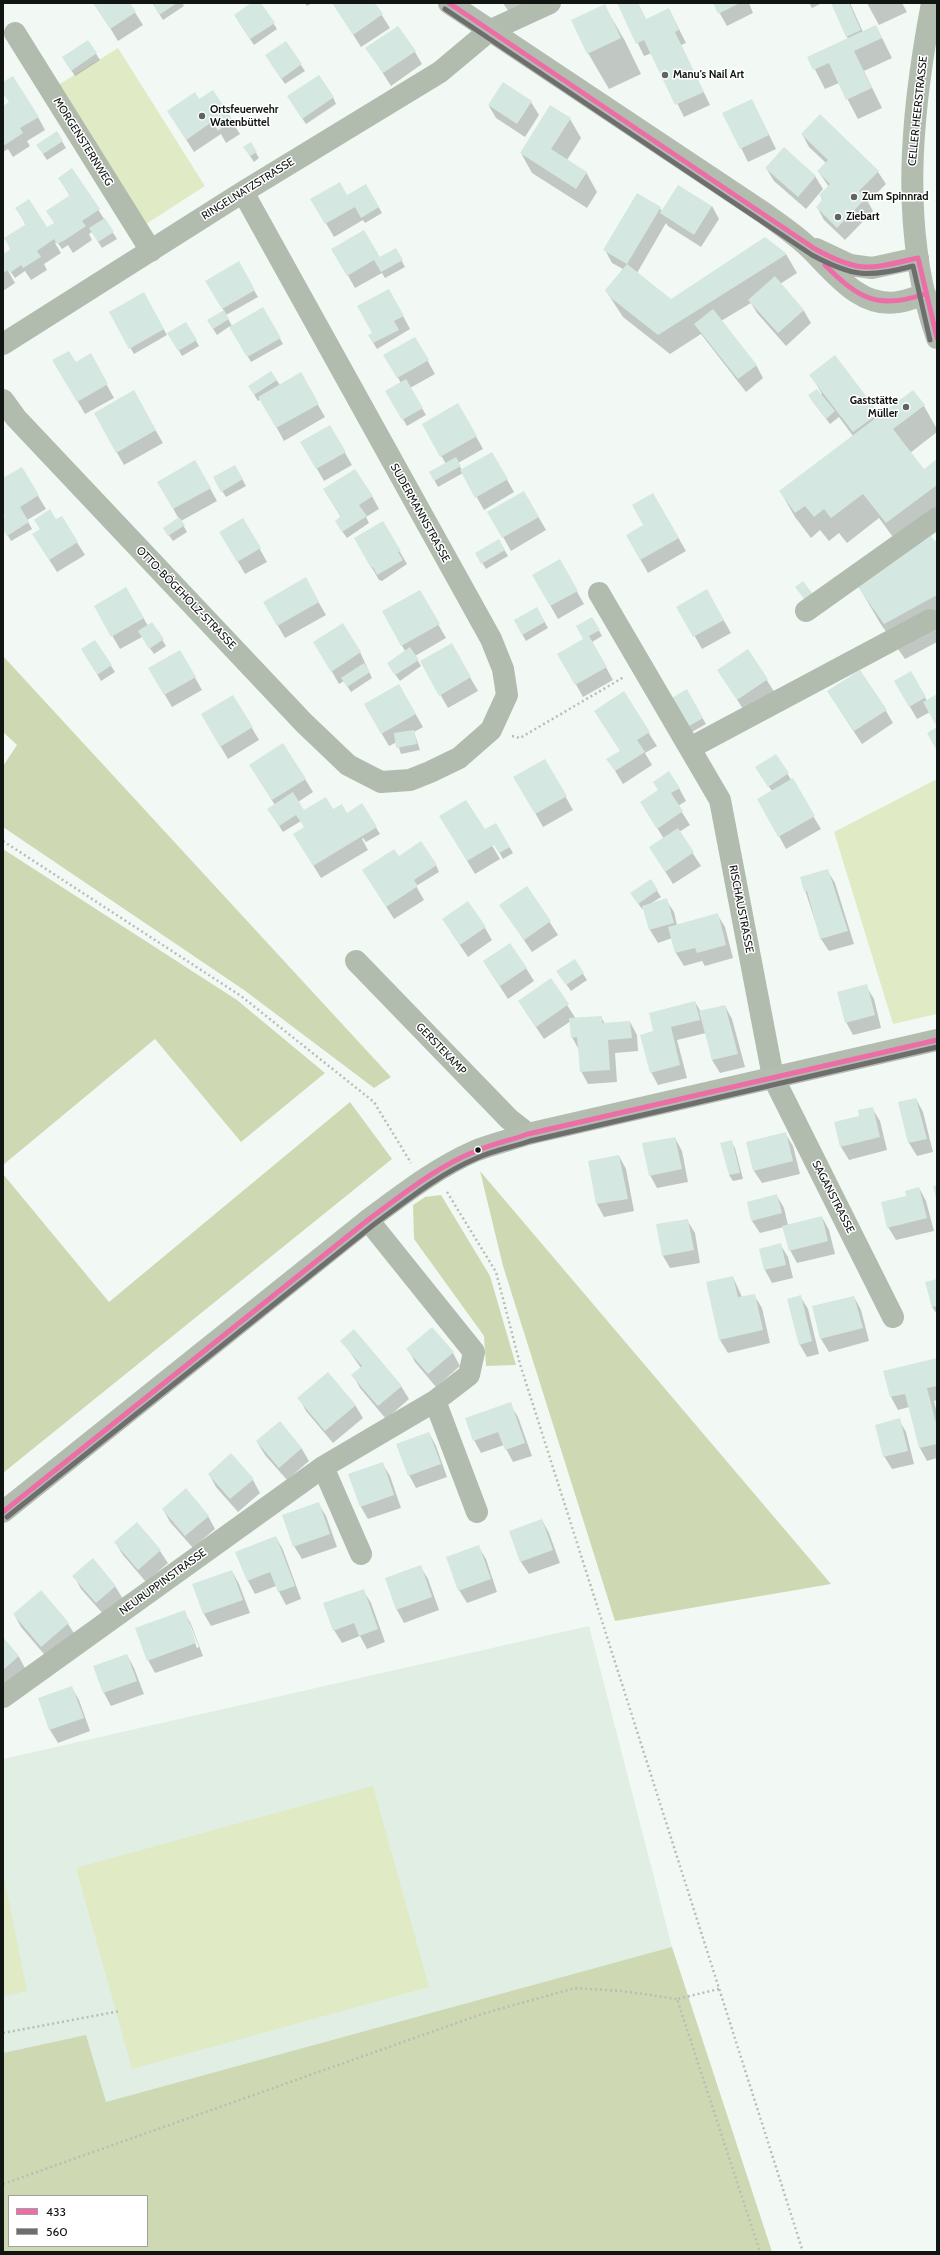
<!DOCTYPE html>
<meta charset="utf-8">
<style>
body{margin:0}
#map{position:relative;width:940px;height:2255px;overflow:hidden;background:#f2f9f4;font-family:Cabin,sans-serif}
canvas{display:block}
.frame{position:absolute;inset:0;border:4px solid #121613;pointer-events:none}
.legend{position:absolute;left:8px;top:2195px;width:140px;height:52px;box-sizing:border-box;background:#fff;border:1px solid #a0a2a1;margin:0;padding:5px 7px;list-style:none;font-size:12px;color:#121613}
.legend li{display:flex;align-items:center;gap:8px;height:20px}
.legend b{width:20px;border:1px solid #a0a2a1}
</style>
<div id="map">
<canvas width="940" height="2255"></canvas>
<div class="frame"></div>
<ul class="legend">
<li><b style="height:5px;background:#ed6ea7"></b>433</li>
<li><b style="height:5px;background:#6e6e6e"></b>560</li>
</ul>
</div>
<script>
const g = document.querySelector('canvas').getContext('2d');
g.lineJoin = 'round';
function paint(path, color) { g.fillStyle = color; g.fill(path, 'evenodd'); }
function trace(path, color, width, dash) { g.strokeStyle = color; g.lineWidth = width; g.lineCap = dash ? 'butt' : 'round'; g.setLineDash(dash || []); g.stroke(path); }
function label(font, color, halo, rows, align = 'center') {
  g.font = font + ' Cabin,sans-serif'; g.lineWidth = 3; g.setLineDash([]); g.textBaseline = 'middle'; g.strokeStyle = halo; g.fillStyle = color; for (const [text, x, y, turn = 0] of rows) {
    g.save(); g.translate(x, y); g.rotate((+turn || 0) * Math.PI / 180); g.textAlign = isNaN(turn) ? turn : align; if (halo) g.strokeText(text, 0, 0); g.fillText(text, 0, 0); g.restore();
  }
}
const built = new Path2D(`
 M589 1626 672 1947 772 2252H3V1759ZM9 2196H147V2246H9Z`);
const green = new Path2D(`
 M118 48 205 186 143 226 55 87Z
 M937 779V1014L893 1024 834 832Z
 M373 1786 429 1987 132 2069 76 1868Z
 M4 1877 27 1991 3 1996V1878Z`);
const forest = new Path2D(`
 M3 656 391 1077 374 1088 244 990 3 827V766L17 745 3 732Z
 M3 849 237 1000 325 1073 241 1142 155 1039 3 1165Z
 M350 1102 392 1159 3 1473V1174L109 1302Z
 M480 1171 831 1584 615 1621 503 1266Z
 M441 1195 490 1276 516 1365 486 1366 484 1336 414 1239 413 1205 425 1197Z
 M672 1947 772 2252H3V2053L86 2035 106 2102ZM9 2196H147V2246H9Z`);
const shadow = new Path2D(`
 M95 3H129L143 25 118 41Z
 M155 3H182L184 6 163 20 153 4Z
 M253 3H260L277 29 254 45 238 21Z
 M305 3H312L307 6Z
 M333 3H374L390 28 361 47Z
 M503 3H527L509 12Z
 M618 3H638L646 20 669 9 686 43 681 45 710 105 684 117 652 53 644 56Z
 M714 3H749L753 13 727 26Z
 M809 3H822L812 8Z
 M832 3H850L863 32 876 26 892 58 864 71 882 108 858 119 839 83 825 89 809 58 848 39Z
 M867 3H902L907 12 879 25Z
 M604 5 625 41 641 74 609 89 588 53Z
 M88 41 100 60 75 76 67 64Z
 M286 43 305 71 285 84 270 62Z
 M367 48 415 52 422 64 391 86Z
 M3 83 38 117 45 130 27 141 30 146 13 157 8 149 3 152V107L10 103 3 92Z
 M212 91 240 134 226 143 221 134 194 152 168 111 199 100Z
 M333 97 336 104 306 124 292 103Z
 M752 100 776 149 748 162 724 113Z
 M531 102 539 115 525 137 496 118 489 106Z
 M570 119 581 138 567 160 586 172 597 192 587 208 532 173 521 153Z
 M57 133 66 148 47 160 41 151Z
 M802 134 878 172 886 184 868 202 873 211 845 240 824 220 817 207 823 201 820 195 829 187 818 171 826 163 809 147Z
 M251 144 259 158 254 162 248 153Z
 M766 168 815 176 823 189 806 209 774 181Z
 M72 169 117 239 102 248 92 232 89 234 92 240 73 253 68 245 62 249 57 242 55 243 61 253 44 264 47 270 31 280 25 271 15 278 8 268 7 269 15 283 3 291V255L11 250 5 238 26 225 16 208 47 229 55 224 70 196 59 178Z
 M366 185 382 213 365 223 363 220 334 237 312 199 347 196Z
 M712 206 719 219 701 247 668 226 666 223 637 273 671 300 786 254 797 273 780 284 804 311 811 323 786 346 757 313 751 303 721 321 756 365 763 378 746 392 701 334 670 354 623 317 606 291 623 269 612 263 605 250 660 208 662 212Z
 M333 249 379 258 395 249 405 267 385 278 382 273 355 288Z
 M238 263 258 297 226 315 232 326 263 309 283 344 251 362 230 326 217 335 208 321 224 311 207 281Z
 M143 294 167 335 134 354 110 313Z
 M396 303 410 329 377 349 369 336 374 333Z
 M186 323 199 346 182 356 169 333Z
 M415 338 435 374 410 388 426 415 407 426 387 391 401 383 385 355Z
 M90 355 114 398 85 414 54 360 75 363Z
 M271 372 280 385 300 374 325 417 284 441 261 399 258 401 253 393Z
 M811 375 880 416 924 406 937 429V432L910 453 924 471 937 461V521L901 548 879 518 847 543 839 533 829 541 820 530 811 538 795 517 780 491 853 436 839 417 830 424 813 402 809 396 822 394Z
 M133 392 163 443 124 465 95 414Z
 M458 404 483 449 458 463 462 470 492 453 514 492 484 510 463 473 438 487 430 472 446 464 423 424Z
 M330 427 352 465 324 481 302 443Z
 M195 461 217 501 181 521 187 532 173 541 168 534 179 519 158 482Z
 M235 466 246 486 226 497 214 478Z
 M21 468 46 509 27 520 32 529 11 541 3 527V518L6 516 3 511V479Z
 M324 490 372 496 379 509 366 517 369 523 347 538 339 527 341 517Z
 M524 492 546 530 511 551 489 512Z
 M653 494 686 551 648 573 627 536 645 526Z
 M61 517 85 555 57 572 41 547 56 521Z
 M243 519 267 562 245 574 221 532Z
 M383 523 407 564 382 581 379 580 355 539Z
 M937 540V642L905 659 880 623 859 587Z
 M499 541 508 556 486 569 476 553Z
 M559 560 584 604 558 619 533 575Z
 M305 579 326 615 285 638 264 602Z
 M126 588 148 626 152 623 166 646 154 654 142 637 120 649 95 606Z
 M419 591 446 638 415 656 421 666 400 681 391 669 405 651 383 612Z
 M707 591 731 633 702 649 678 607Z
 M537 608 548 628 526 641 515 621Z
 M592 618 602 636 592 642 613 680 583 697 559 654 585 640Z
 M95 641 115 672 101 681 83 650Z
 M315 642 360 652 372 678 351 692 344 681 339 684Z
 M451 644 478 691 448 708 421 661Z
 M180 651 202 690 172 707 149 668Z
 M748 651 775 693 745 712 718 670Z
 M911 672 927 701 937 695V724L930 712 917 719 895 681Z
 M399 685 423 727 414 732 420 750 401 754 397 742 389 746 365 705Z
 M686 691 706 724 690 733 671 699Z
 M828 692 886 711 893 723 862 744Z
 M623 693 657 746 645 753 652 765 623 784 608 759 620 751Z
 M233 696 259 740 228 759 202 715Z
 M776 755 821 829 786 849 779 836 772 791 760 774Z
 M545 760 573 810 543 827 515 777Z
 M258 778 305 779 313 792 298 802 303 810 333 811 351 822 362 805 380 834 366 842 363 838 362 839 368 850 321 878 302 847 305 828 301 821 283 832 272 815 275 805Z
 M679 788 686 801 678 806 690 825 679 832 701 866 673 884 658 860 664 839 641 802Z
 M466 801 500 859 475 874 448 829Z
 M496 824 513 853 503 859 486 830Z
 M402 864 436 865 439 872 416 886 424 900 394 919 371 883Z
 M827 870 835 883 854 944 829 951 821 939 801 878Z
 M651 881 661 897 650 904 666 900 674 912 677 925 717 914 725 927 733 958 705 966 702 961 684 966 676 953 672 938 658 943 650 930 644 908 642 909 635 899Z
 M527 887 558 935 532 952 500 905Z
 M485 928 492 940 468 957 451 932Z
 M574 960 587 980 571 991 561 977Z
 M484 962 526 968 534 981 508 999Z
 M551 980 576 1019 601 1017 605 1024 630 1022 637 1035 638 1051 615 1053 617 1082 588 1084 581 1071 579 1050 572 1037 571 1021 544 1039 527 1014 519 1001Z
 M866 986 874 999 881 1028 853 1035 846 1022Z
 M695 1002 701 1012 725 1006 732 1019 745 1067 720 1073 712 1060 706 1033 677 1040 687 1078 658 1085 651 1072 655 1032Z
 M916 1099 923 1112 933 1152 917 1156 909 1143 899 1103Z
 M872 1108 880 1121 887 1150 849 1160 841 1147 835 1123 861 1117Z
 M785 1133 793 1146 800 1174 762 1183 754 1171Z
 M675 1138 682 1151 688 1182 657 1188 650 1175Z
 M731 1141 735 1148 743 1179 733 1181 729 1175Z
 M619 1156 626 1169 634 1211 604 1217 597 1204 589 1161Z
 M919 1188 926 1201 934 1231 896 1240 888 1227 908 1197Z
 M777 1196 784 1208 788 1225 822 1217 829 1230 835 1254 797 1263 790 1250 784 1227 760 1233 752 1221Z
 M687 1220 695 1233 700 1263 670 1268 663 1256Z
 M780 1244 788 1257 793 1278 772 1283 765 1270 760 1249Z
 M733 1277 742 1297 754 1295 762 1308 770 1343 728 1353 720 1340 707 1283Z
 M937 1280V1314L932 1307Z
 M800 1296 808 1309 819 1354 807 1357 800 1345Z
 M854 1297 861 1310 869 1341 829 1352 821 1339 813 1307Z
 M342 1341 401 1386 409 1399 386 1419 360 1388 353 1375 361 1368Z
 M408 1349 453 1353 460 1366 436 1387 415 1362Z
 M937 1359V1400L934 1401 937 1413V1458L927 1461 920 1448 909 1407 898 1410 891 1397 884 1372Z
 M299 1398 355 1405 363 1418 333 1443 306 1411Z
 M510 1404 518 1417 532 1456 513 1462 504 1445 481 1453 474 1440Z
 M899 1420 906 1432 914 1464 892 1469 884 1456Z
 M279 1423 302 1449 309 1461 287 1480 265 1455 257 1442Z
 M429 1433 436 1446 447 1477 416 1488 409 1475Z
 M231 1455 253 1480 260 1493 238 1512 216 1487 209 1474Z
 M382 1463 390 1476 401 1508 368 1519 361 1507Z
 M318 1503 326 1516 337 1547 302 1559 294 1546Z
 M163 1509 208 1516 215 1529 193 1548 170 1522Z
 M542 1520 549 1533 560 1563 529 1574 521 1562 511 1531Z
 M137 1524 160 1551 168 1563 146 1582 123 1555 115 1542Z
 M276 1537 283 1550 301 1599 286 1605 276 1586 255 1594 248 1581Z
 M478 1546 486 1559 497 1592 467 1603 459 1590Z
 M420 1566 428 1579 439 1610 404 1623 397 1610 386 1579Z
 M232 1571 239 1584 250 1613 211 1626 204 1614Z
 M74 1576 115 1586 123 1599 104 1615 81 1589Z
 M363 1590 371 1603 385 1642 367 1649 360 1636 342 1643 334 1630Z
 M41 1591 68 1624 76 1636 49 1660 21 1627 14 1614Z
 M184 1611 191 1624 203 1656 155 1673 148 1660ZM188 1624H190L199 1647 197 1648Z
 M3 1639 19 1657 26 1670 3 1685Z
 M127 1655 134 1668 144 1694 111 1706 104 1693Z
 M72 1688 79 1700 90 1731 58 1743 50 1730 39 1699Z`);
const building = new Path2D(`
 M93 3H130L136 12 110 29Z
 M153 3H177L159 15Z
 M251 3H261L275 23 250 39 234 15Z
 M332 3H375L383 14 353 35Z
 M617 3H638L646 19 669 8 679 30 675 32 704 92 675 105 644 40 636 44Z
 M713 3H740L718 14Z
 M831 3H849L861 30 846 37Z
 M605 4 621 38 587 54 571 20Z
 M876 25 882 38 854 51 872 88 846 100 829 63 813 70 807 57Z
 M398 26 416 51 383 73 365 48Z
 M88 40 97 53 71 71 62 57Z
 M286 41 302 64 281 79 265 55Z
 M319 75 334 97 302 119 287 96Z
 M13 76 39 117 20 128 23 133 5 145 3 144V106L9 102 3 93V82Z
 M503 82 532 101 517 124 488 105Z
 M213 90 233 120 218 131 212 122 186 140 167 111 195 92 199 99Z
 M752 99 769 135 740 149 722 113Z
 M550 105 571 118 551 149 587 172 576 189 520 153Z
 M820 114 879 171 859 191 866 198 837 228 816 207 823 199 819 195 830 184 817 171 828 160 801 134Z
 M57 131 63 141 43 154 36 145Z
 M251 142 257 152 250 156 243 147Z
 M784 147 816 176 798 197 765 168Z
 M72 168 100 209 82 221 86 226 65 240 57 244 54 239 37 251 41 257 23 268 21 265 10 273 8 270 3 273V254L11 249 4 238 26 224 15 208 29 199 47 227 54 223 46 211 70 195 58 178Z
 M340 182 347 195 366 184 379 207 361 218 355 207 325 224 310 199Z
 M678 185 712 206 694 235 660 213Z
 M637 193 661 207 627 264 671 299 765 237 787 254 658 335 611 298 605 290 627 264 603 250Z
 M105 218 114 232 98 242 89 228Z
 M364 230 380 257 396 248 403 260 381 272 374 260 347 276 331 249Z
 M239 261 255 290 222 309 205 281Z
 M775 276 804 310 778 333 748 300Z
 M389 289 404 316 394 321 399 330 373 343 368 335 372 333 357 306Z
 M144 292 164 329 129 349 109 312Z
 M263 307 281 338 247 357 229 327Z
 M713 309 757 365 738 379 694 324Z
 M224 310 229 319 213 329 207 320Z
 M186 322 197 340 178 351 167 333Z
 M415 337 429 360 397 378 383 355Z
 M69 351 76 362 91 353 108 384 77 402 52 360Z
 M835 355 879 413 853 432 809 375Z
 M271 371 277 380 254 395 248 386Z
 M301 372 319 404 276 428 258 397Z
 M406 379 423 408 402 420 385 391Z
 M817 389 835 411 826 419 808 395Z
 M134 390 156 430 116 453 94 413Z
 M913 390 925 405 893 429 924 469 937 459V485L886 523 863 494 831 518 824 509 814 517 805 506 795 513 779 491Z
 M458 403 477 436 440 457 422 424Z
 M330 425 346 452 316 469 300 442Z
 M492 452 508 479 475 498 460 470Z
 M456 457 461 466 434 481 429 472Z
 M195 460 211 488 173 509 157 482Z
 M235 465 243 479 221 492 213 477Z
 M22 467 39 495 20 507 29 522 7 536 3 529V517L5 516 3 512V478Z
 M355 469 373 496 359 505 367 516 342 532 335 521 341 516 323 489Z
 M524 491 539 517 502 538 487 512Z
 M653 493 679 538 640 560 626 535 643 525 632 505Z
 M50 509 56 519 62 516 78 542 49 560 32 534 40 529 34 520Z
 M179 517 185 525 168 536 163 528Z
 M243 518 261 548 237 562 219 532Z
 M383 521 401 551 398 552 403 560 377 575 373 567 371 568 354 538Z
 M931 536 935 541 937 539V595L884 624 858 587Z
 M499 539 505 550 481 564 475 553Z
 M560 559 578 591 550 606 532 575Z
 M306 577 319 602 277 626 263 602Z
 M803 581 815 597 807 603 795 587Z
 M126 587 144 618 111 637 94 606Z
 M707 589 724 620 693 637 676 607Z
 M420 590 440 624 401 646 382 611Z
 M537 607 545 622 522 635 514 620Z
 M592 617 600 630 589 636 607 667 575 685 557 654 583 639 576 626Z
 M152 622 164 639 149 649 138 631Z
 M343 623 361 652 331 672 313 642Z
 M95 640 112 665 97 675 81 649Z
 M452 643 471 677 439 696 420 661Z
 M410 647 419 660 395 675 387 663Z
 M748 649 768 679 737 700 717 670Z
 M180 650 196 677 164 695 148 668Z
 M364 663 370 672 347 687 341 678Z
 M860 670 887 710 854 731 827 691Z
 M911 671 926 697 909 707 894 681Z
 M399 684 416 714 381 734 364 704Z
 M687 689 703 718 686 728 670 699Z
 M624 691 650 732 637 740 645 752 615 771 606 759 620 751 594 711Z
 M937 694V727L923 702Z
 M233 695 253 727 220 747 201 714Z
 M937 727V751L927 733Z
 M414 730 417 744 396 748 394 733Z
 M283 743 306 779 272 800 249 765Z
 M776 754 789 773 768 787 755 767Z
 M545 759 567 796 535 814 513 777Z
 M669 771 680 788 671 793 683 811 657 829 640 802 658 790 653 782Z
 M793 778 815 816 778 837 757 799Z
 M293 792 304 810 326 797 333 809 342 804 347 813 362 803 377 827 313 866 293 834 304 827 296 815 279 826 267 809Z
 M466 800 485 829 496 823 510 847 499 853 494 845 467 861 439 816Z
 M678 828 694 852 665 872 649 847Z
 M421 841 437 865 414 880 418 886 386 907 362 870 394 849 399 856Z
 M828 869 848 931 820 939 807 891H804L800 877Z
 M651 879 658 890 638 904 630 893Z
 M527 886 551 921 524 940 499 905Z
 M667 898 674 923 649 930 642 906Z
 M468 901 486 927 460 945 442 919Z
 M718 913 726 945 697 953 695 948 675 953 668 927Z
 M510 943 527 968 500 986 483 961Z
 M575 959 584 973 566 985 556 971Z
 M551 978 569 1004 536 1027 518 1001Z
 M867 984 875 1015 845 1023 837 992Z
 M695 1001 700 1020 671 1027 680 1065 650 1073 640 1035 653 1031 649 1013Z
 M725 1005 738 1054 712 1060 699 1011Z
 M602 1016V1023L630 1021 632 1038 608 1040 610 1070 580 1072 577 1037 571 1038 569 1018Z
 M916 1098 927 1139 908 1143 898 1102Z
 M873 1107 880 1137 840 1147 834 1122 859 1116 858 1110Z
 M786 1132 793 1161 753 1171 746 1142Z
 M675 1137 682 1169 649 1176 642 1143Z
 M732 1140 740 1173 729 1175 720 1143Z
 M619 1155 628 1199 596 1204 588 1161Z
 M937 1185V1198H936L933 1186Z
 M919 1187 927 1218 887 1228 881 1202 906 1196 905 1191Z
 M777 1194 782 1213 751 1221 747 1202Z
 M822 1216 828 1241 789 1251 782 1226Z
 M688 1219 694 1250 662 1256 656 1224Z
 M781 1243 786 1265 764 1270 759 1249Z
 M733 1276 738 1297 755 1294 763 1330 719 1340 706 1282Z
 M937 1279V1306L932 1307 925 1282Z
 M801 1295 812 1341 799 1345 787 1299Z
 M854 1296 863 1328 820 1339 812 1306Z
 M432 1327 454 1352 428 1374 406 1349Z
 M354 1329 402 1386 378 1406 351 1375 362 1366 340 1341Z
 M937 1358V1386L927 1388 937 1427V1444L919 1448 905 1394 890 1397 883 1371Z
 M328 1372 356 1405 325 1431 297 1398Z
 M511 1402 525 1443 505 1450 498 1432 473 1441 465 1418Z
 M900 1418 908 1451 883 1457 875 1425Z
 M280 1421 302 1448 279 1468 256 1441Z
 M429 1432 441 1464 408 1476 396 1444Z
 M231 1453 254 1479 230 1499 208 1474Z
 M383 1462 394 1495 360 1507 348 1474Z
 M186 1488 209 1516 185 1536 162 1509Z
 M319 1502 330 1534 293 1547 282 1515Z
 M542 1519 553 1550 520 1562 509 1531Z
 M137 1522 161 1550 138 1570 114 1542Z
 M276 1536 295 1586 278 1592 270 1572 247 1581 235 1552Z
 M479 1545 491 1579 458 1591 446 1557Z
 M93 1558 116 1586 96 1603 72 1576Z
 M421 1565 432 1597 396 1610 385 1578Z
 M232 1570 243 1600 203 1614 192 1584Z
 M364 1589 378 1629 359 1636 354 1623 333 1631 323 1603Z
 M41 1590 69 1623 41 1647 13 1614Z
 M185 1610 196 1643 147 1661 135 1628Z
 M3 1637 19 1656 3 1670Z
 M127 1654 137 1681 103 1693 93 1666Z
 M72 1686 84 1718 49 1730 38 1698Z`);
const path = new Path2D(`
 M512 736 520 738 624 677
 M3 841 241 996 374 1102 411 1163
 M447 1192 496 1272 520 1364 803 2252
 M719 1989 677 1999 760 2252
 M3 2033 120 2011
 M3 2184 482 2014 575 1988 622 1991 677 1999`);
const minor = new Path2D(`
 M15 33 151 251
 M3 344 243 192 440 72 489 31 550 3
 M3 400 16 418 304 723 348 765 381 782 410 780 430 772 459 758 491 730 507 695 503 669 491 639 243 192
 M599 593 720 800 773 1077 893 1317
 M806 611 937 518
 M690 748 930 620
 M356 961 509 1119 528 1134
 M435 1401 477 1512
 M323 1467 361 1554
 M3 1697 323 1467 435 1401 469 1375 474 1352 368 1220`);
const major = new Path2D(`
 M449 3 764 213C778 223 793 233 806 245 831 268 858 309 898 302 907 301 916 297 925 294
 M932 3C911 113 899 230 937 338
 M816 249 850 265 872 268 918 258
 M3 1512 368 1220C402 1195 436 1168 475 1151 492 1144 511 1140 528 1134L937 1040`);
const bus1 = new Path2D(`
 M449 3 815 249C861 274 869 269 918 258L937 338
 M825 265C859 299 878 310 925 294
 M3 1512 368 1220C402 1195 436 1167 476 1151 493 1144 511 1140 528 1134L937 1040`);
const bus2 = new Path2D(`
 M445 9 812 255C853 277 868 278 913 266L930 340
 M7 1517 372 1226C406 1201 439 1174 477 1158 494 1150 513 1147 530 1141L937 1047`);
const markers = [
 [665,75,4,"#606562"],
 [202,116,4,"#606562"],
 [854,197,4,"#606562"],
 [838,217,4,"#606562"],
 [906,407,4,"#606562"],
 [478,1150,3.5,"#121613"]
];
const poiNames = [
 ["Manu's Nail Art",673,75],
 ["Ortsfeuerwehr",210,110],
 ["Watenbüttel",210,123],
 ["Zum Spinnrad",862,197],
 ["Ziebart",846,217],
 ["Gaststätte",898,401,"right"],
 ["Müller",898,414,"right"]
];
const streetNames = [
 ["CELLER HEERSTRASSE",918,111,-84],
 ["MORGENSTERNWEG",83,142,58],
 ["RINGELNATZSTRASSE",248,189,-32],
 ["SUDERMANNSTRASSE",420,513,61],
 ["OTTO-BÖGEHOLZ-STRASSE",186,598,46],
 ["RISCHAUSTRASSE",741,909,79],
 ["GERSTEKAMP",441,1049,46],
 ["SAGANSTRASSE",833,1197,63],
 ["NEURUPPINSTRASSE",163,1582,-36]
];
paint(built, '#e0eee4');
paint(green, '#e0ebc6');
paint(forest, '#ced9b3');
paint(shadow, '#0003');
paint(building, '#d4e7e0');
trace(path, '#b6beb6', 2.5, [2, 3]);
trace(minor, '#b1bbae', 22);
trace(major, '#b2bdb0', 22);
trace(bus1, '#ed6ea7', 5);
trace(bus2, '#6e6e6e', 5);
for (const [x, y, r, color] of markers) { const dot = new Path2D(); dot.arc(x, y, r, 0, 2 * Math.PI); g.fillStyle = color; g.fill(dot); trace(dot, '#fff', 1.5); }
label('bold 11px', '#121613', '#fff', poiNames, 'left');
label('11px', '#121613', '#fff', streetNames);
</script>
